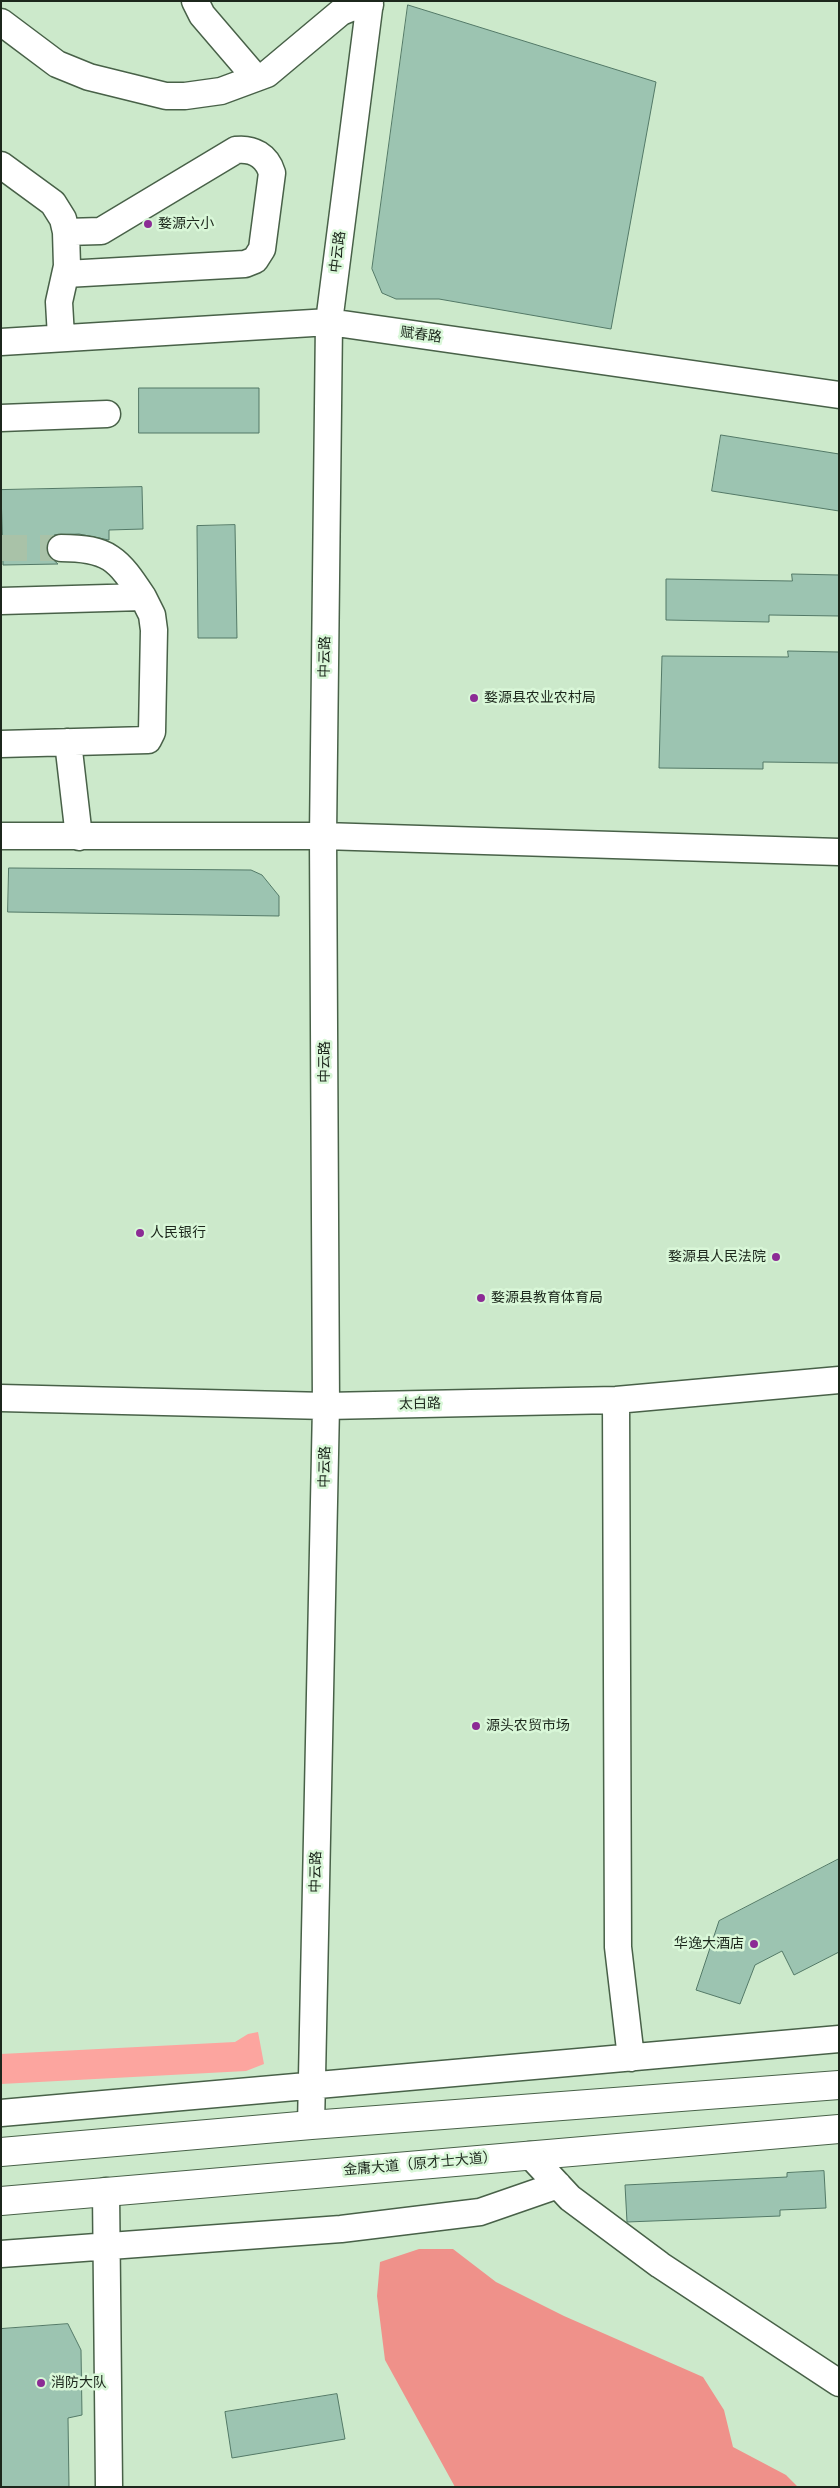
<!DOCTYPE html>
<meta charset="utf-8">
<style>
body{margin:0}
#map{position:relative;width:840px;height:2488px;overflow:hidden;background:#cce9cb;font-family:Montserrat,sans-serif}
canvas{display:block}
.frame{position:absolute;inset:0;border:2px solid #1c271c;pointer-events:none}
</style>
<div id="map">
<canvas width="840" height="2488"></canvas>
<div class="frame"></div>
</div>
<script>
const g = document.querySelector('canvas').getContext('2d');
g.lineJoin = 'round';
function paint(path, color) { g.fillStyle = color; g.fill(path, 'evenodd'); }
function trace(path, color, width, dash) { g.strokeStyle = color; g.lineWidth = width; g.lineCap = dash ? 'butt' : 'round'; g.setLineDash(dash || []); g.stroke(path); }
function label(font, color, halo, rows, align = 'center') {
  g.font = font + ' Montserrat,"Noto Sans SC",sans-serif'; g.lineWidth = 5; g.setLineDash([]); g.textBaseline = 'middle'; g.strokeStyle = halo; g.fillStyle = color; for (const [text, x, y, turn = 0] of rows) {
    g.save(); g.translate(x, y); g.rotate((+turn || 0) * Math.PI / 180); g.textAlign = isNaN(turn) ? turn : align; if (halo) g.strokeText(text, 0, 0); g.fillText(text, 0, 0); g.restore();
  }
}
const green = new Path2D(`
 M258 2032 264 2064 246 2071 1 2084V2054L235 2042 248 2034Z`);
const forest = new Path2D(`
 M419 2249H453L496 2282 564 2316 703 2377 724 2410 733 2447 786 2475 798 2487H455L385 2360 377 2296 380 2262Z`);
const building = new Path2D(`
 M408 5 656 82 611 329 439 299H396L382 293 372 269Z
 M139 388H259V433H139Z
 M721 435 839 454V511L712 491Z
 M142 487 143 529 109 530V540L79 534 54 535 49 540 46 548 48 555 58 564 3 565 1 490Z
 M235 525 237 638H198L197 526Z
 M792 574 839 575V616L769 615V622L666 620V579L792 581Z
 M788 651 839 652V763L763 762V769L659 768 662 656 788 657Z
 M9 868 251 870 262 875 279 896V916L8 912Z
 M839 1859V1952L794 1975 782 1951 755 1965 740 2004 696 1990 719 1921Z
 M824 2171 826 2208 780 2210V2216L627 2222 625 2185 787 2177V2173Z
 M68 2324 81 2350 82 2415 68 2418 69 2487H1V2329Z
 M337 2394 345 2439 232 2458 225 2412Z`);
const minorTunnel = new Path2D(`
 M1 548H61`);
const minor = new Path2D(`
 M195 1 202 15 256 78
 M1 22 57 64 89 77 166 96H185L221 91 267 74 341 12 353 7 370 5
 M1 165 53 203 63 219 66 232 67 266 59 302 61 337
 M66 232 101 231 236 150C253 148 267 156 272 173L262 249 255 260 245 264 66 274
 M1 342 329 322 839 395
 M1 418 107 414
 M61 548C109 548 118 559 143 597
 M1 601 143 597 152 615 154 630 152 732 148 740 1 744
 M68 742 79 837
 M1 836H323L839 852
 M1 1398 326 1406 616 1400 839 1380
 M616 1400 618 1947 631 2058
 M1 2113 839 2039
 M311 2125 326 1406 323 836 329 322 370 1
 M530 2155 570 2198 660 2265 839 2383
 M106 2191 109 2487
 M1 2254 341 2229 480 2212 558 2185`);
const major = new Path2D(`
 M1 2152 311 2125 839 2085
 M1 2201 839 2129`);
const markers = [
 [148,224,5,"#8c2c95"],
 [474,698,5,"#8c2c95"],
 [140,1233,5,"#8c2c95"],
 [776,1257,5,"#8c2c95"],
 [481,1298,5,"#8c2c95"],
 [476,1726,5,"#8c2c95"],
 [754,1944,5,"#8c2c95"],
 [41,2383,5,"#8c2c95"]
];
const poiNames = [
 ["婺源六小",158,224],
 ["婺源县农业农村局",484,698],
 ["人民银行",150,1233],
 ["婺源县人民法院",766,1257,"right"],
 ["婺源县教育体育局",491,1298],
 ["源头农贸市场",486,1726],
 ["华逸大酒店",744,1944,"right"],
 ["消防大队",51,2383]
];
const streetNames = [
 ["中云路",338,252,-83],
 ["赋春路",421,335,8],
 ["中云路",325,657,-89],
 ["中云路",325,1062,-90],
 ["太白路",420,1404,-1],
 ["中云路",325,1467,-89],
 ["中云路",316,1872,-89],
 ["金庸大道（原才士大道）",420,2164,-5]
];
paint(green, '#fca59f');
paint(forest, '#ef918a');
paint(building, '#9cc4b1');
trace(building, '#537967', 1);
trace(minorTunnel, '#a9c2a8', 26, [26, 13]);
trace(minor, '#486148', 29);
trace(major, '#486148', 30);
trace(minor, '#fff', 26);
trace(major, '#fff', 28);
for (const [x, y, r, color] of markers) { const dot = new Path2D(); dot.arc(x, y, r, 0, 2 * Math.PI); g.fillStyle = color; g.fill(dot); trace(dot, '#d9f7d8', 2); }
label('14px', '#1c271c', '#d9f7d8', poiNames, 'left');
label('14px', '#1c271c', '#d9f7d8', streetNames);
</script>
